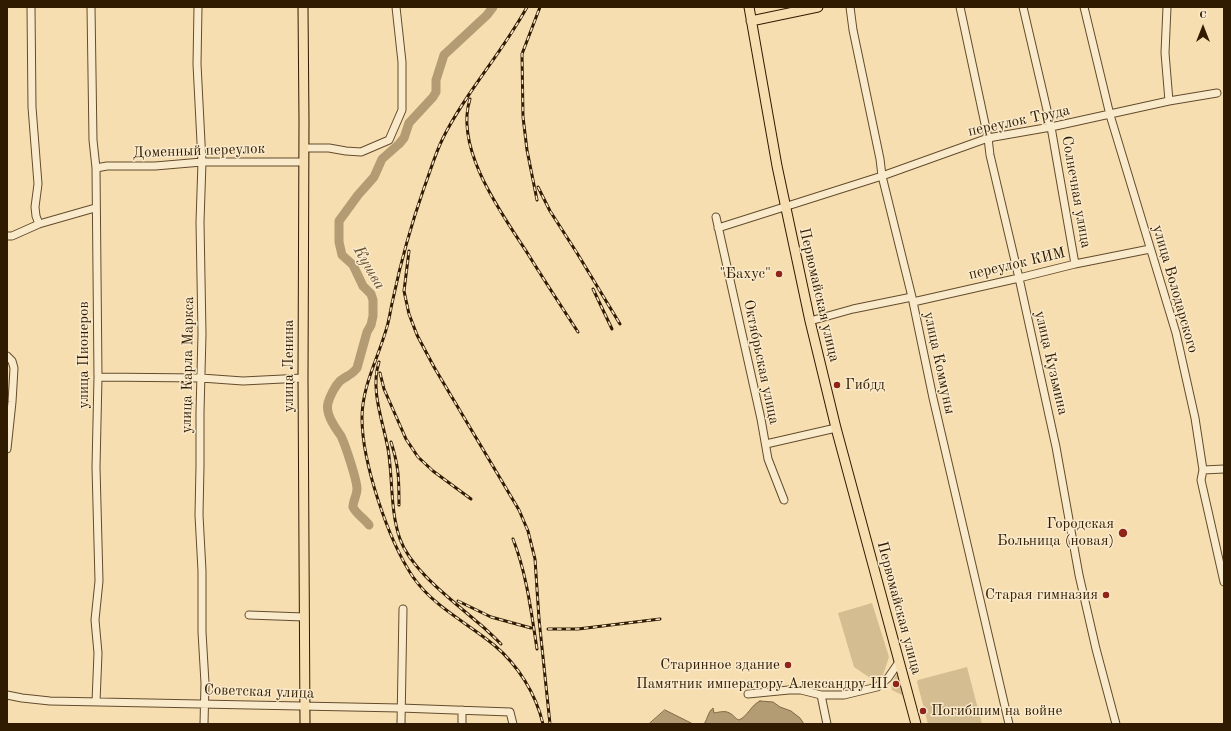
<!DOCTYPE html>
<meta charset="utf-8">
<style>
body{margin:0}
#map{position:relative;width:1231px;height:731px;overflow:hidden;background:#f7deb0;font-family:"Old Standard TT",serif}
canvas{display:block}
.frame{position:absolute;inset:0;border:8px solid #301b00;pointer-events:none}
.north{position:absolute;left:1183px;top:8px;width:40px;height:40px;-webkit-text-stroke:3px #faeacc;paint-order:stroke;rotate:0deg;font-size:11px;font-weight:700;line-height:16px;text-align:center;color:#301b00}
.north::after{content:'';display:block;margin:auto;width:14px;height:18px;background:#301b00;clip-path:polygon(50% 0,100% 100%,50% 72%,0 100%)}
</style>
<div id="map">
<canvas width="1231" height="731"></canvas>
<div class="frame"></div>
<div class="north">С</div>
</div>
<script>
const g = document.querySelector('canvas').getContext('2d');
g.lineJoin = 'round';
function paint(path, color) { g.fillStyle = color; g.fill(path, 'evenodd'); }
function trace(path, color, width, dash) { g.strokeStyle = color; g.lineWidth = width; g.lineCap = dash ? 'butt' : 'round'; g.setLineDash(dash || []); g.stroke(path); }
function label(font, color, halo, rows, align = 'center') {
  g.font = font + ' "Old Standard TT",serif'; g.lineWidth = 3; g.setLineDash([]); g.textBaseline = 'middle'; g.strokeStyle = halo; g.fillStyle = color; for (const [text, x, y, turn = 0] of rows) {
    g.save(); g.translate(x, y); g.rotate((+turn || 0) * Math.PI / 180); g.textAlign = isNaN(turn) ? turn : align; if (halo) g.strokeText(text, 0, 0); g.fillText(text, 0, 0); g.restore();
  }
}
const green = new Path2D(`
 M872 603 889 657 882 678 873 680 854 667 838 613Z
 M967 667 982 724H928L917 682 918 680Z
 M899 674 904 694 902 695 892 690 891 684 896 675Z`);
const water = new Path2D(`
 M760 701 773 702 780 707 791 711 800 718 804 724H704C708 718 708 712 713 708L714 713C720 712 726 710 731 714 735 716 734 718 739 720 748 716 751 705 760 701Z
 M665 710 693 724H649Z`);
const river = new Path2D(`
 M369 525C364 518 356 514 353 507 353 501 357 495 357 489 357 480 345 444 341 436 335 427 325 414 328 403 330 396 335 386 340 381 346 376 352 375 357 368L367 332 371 325 373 316V300L371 294 363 286 353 265 342 255 339 242V221L358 195 374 177 382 159 399 144 404 138 409 123 433 97 436 92V80L444 55 487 15 493 7`);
const minor = new Path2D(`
 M31 7 32 107 38 184 35 207 36 216 39 224
 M91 7 93 140 96 168 98 377 96 467 99 581 95 620 98 653 96 702
 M198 7 197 64 202 162 200 222 202 334 200 412V466L199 515 202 571V632L205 683 204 724
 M850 7 853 30 880 159 882 176 912 297 933 398 1009 724
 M960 7 988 138 990 155 1019 278 1056 447 1079 575 1096 649 1116 724
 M1023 7 1051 127 1075 264
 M1084 7 1110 115 1176 333 1195 418 1203 470 1201 480 1224 582
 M1167 7 1165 53 1169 101
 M304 148H329L346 151 361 152 389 140 402 110V62L396 7
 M96 168 107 166H155L202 162H303
 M716 217 761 419 768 459 784 500
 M718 228 882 176 988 138 1051 127 1169 101 1217 93
 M7 236H12L39 224 95 208
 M913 302 1019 278 1075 264 1150 249
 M810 321 853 309 912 297
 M7 356 12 361 14 368 12 402 7 449
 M98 377 201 378 243 381 303 378
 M766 444 836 428
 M1203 470 1224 469
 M249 615 304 617
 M748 694 789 690H801L821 695H844L877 687 888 678 899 662
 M7 695 22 698 50 701 400 708 510 712 513 724
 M821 695 827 724
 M401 724 403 609
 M462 724V710`);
const major = new Path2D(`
 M303 7 304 122 303 378 305 724
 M749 7 777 166 810 321 836 428 916 724
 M751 21 818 7`);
const rail = new Path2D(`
 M527 7C502 53 466 92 443 138 435 154 430 172 424 188 411 225 401 261 393 299 391 307 390 315 388 323 380 355 362 384 362 418 362 462 388 540 413 577 434 607 466 622 494 645 518 665 536 694 543 724
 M470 99C454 149 502 214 528 254 544 280 561 306 578 332
 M538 187 550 211 577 253 620 324
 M537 200 527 150 523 117 522 54 540 7
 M409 251 404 291 409 314 417 335 434 367 519 510 528 531 535 559 539 619 550 724
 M593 289 612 329
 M379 362C370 390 383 421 388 449 393 478 390 511 400 539 411 570 452 600 476 621 485 628 493 636 501 644
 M380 373 384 389 406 439 418 457 433 471 471 499
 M391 442C399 467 399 479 399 505
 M513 539C527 575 531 611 537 649
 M458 601 491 617 531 628
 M548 629H578L660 619`);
const markers = [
 [779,274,4,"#8f2418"],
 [837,385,4,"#8f2418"],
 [1123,533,5,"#8f2418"],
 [1106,595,4,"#8f2418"],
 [788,665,4,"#8f2418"],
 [896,684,4,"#8f2418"],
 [923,711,4,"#8f2418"]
];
const streetNames = [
 ["переулок Труда",1019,121,-12],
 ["Доменный переулок",199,151,-2],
 ["Солнечная улица",1076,192,80],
 ["переулок КИМ",1017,264,-13],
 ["улица Володарского",1175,289,74],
 ["Первомайская улица",819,295,77],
 ["улица Пионеров",84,355,-90],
 ["Октябрьская улица",761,362,78],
 ["улица Коммуны",939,363,78],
 ["улица Кузьмина",1051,363,77],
 ["улица Карла Маркса",188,365,-89],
 ["улица Ленина",289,366,-90],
 ["Первомайская улица",899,608,75],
 ["Советская улица",259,692,2]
];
const poiNames = [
 ["\"Бахус\"",771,274],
 ["Гибдд",845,385,"left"],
 ["Городская",1114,524],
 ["Больница (новая)",1114,541],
 ["Старая гимназия",1098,595],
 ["Старинное здание",780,665],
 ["Памятник императору Александру III",888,684],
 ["Погибшим на войне",931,711,"left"]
];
const waterNames = [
 ["Кушва",369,268,60]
];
paint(green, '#d5bd92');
paint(water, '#b39c74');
trace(water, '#7f6846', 1);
trace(river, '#b39c74', 9);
trace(minor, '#624c2c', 9);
trace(major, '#301b00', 11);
trace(minor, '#faeacc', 7);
trace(major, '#f7deb0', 9);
trace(rail, '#301b00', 3);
trace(rail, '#faeacc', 1.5, [4.5]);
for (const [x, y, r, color] of markers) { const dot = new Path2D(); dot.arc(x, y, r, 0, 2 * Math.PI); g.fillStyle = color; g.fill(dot); trace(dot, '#faeacc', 1.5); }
label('15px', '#301b00', '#faeacc', streetNames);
label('15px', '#301b00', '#faeacc', poiNames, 'right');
label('italic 16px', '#644f2e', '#faeacc', waterNames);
</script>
